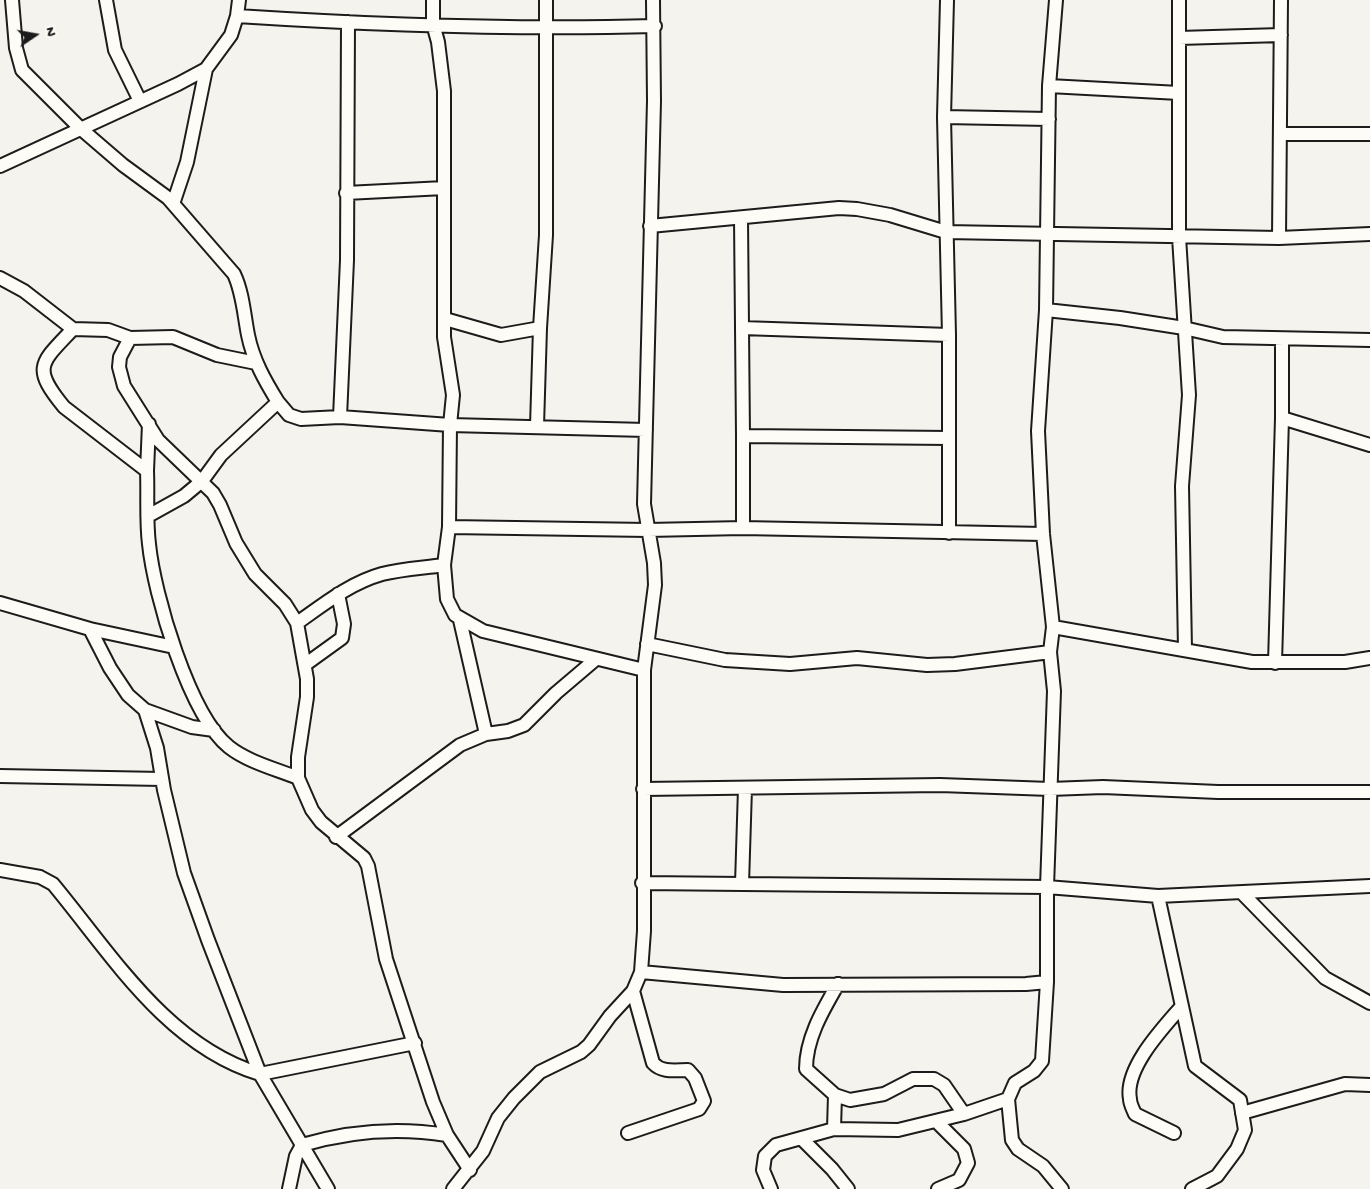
<!DOCTYPE html>
<style>
body{margin:0}
#map{position:relative;width:1370px;height:1189px;overflow:hidden;background:#f4f3ee;font-family:"Gochi Hand",sans-serif}
canvas{display:block}
.north{position:absolute;left:10px;top:10px;width:50px;height:50px;-webkit-text-stroke:4px #fdfcf7;paint-order:stroke;rotate:78deg;font-size:14px;font-weight:700;line-height:20px;text-align:center;color:#1c1c1c}
.north::after{content:'';display:block;margin:auto;width:18px;height:22px;background:#1c1c1c;clip-path:polygon(50% 0,100% 100%,50% 72%,0 100%)}
</style>
<div id="map">
<canvas width="1370" height="1189"></canvas>
<div class="north">N</div>
</div>
<script>
const g = document.querySelector('canvas').getContext('2d');
g.lineJoin = 'round';
function trace(path, color, width, dash) { g.strokeStyle = color; g.lineWidth = width; g.lineCap = dash ? 'butt' : 'round'; g.setLineDash(dash || []); g.stroke(path); }
const minor = new Path2D(`
 M12 0 16 48 22 70 80 128 123 165 168 198 234 274C243 293 244 315 248 335 253 360 265 381 278 402L221 455 202 481 184 496 148 516
 M106 0 115 50 140 101
 M433 0V24L438 42 444 91V337L453 395 450 425 449 527 444 565 447 599 455 615 483 631 644 670
 M947 0 944 117 949 335V533
 M1179 0V237L1189 395 1182 486 1185 649
 M237 16C376 25 516 30 655 26
 M1179 38 1281 35
 M1049 86 1179 93
 M944 117 1049 119
 M1280 134H1370
 M0 166 178 84 206 69 231 35 237 16 239 0
 M346 193 444 188
 M173 204 187 162 206 69
 M741 218 743 436 949 438
 M650 226 839 208 857 209 890 215 946 232 1279 238 1370 234
 M1279 238 1281 0
 M0 278 24 291 73 329 108 330 130 338 120 357 119 367 124 386 158 440 213 493 220 505 236 543 255 574 285 604 297 623 307 679V697L298 757V778L312 810 321 822 364 858 368 866 386 959 433 1102 447 1135 470 1170
 M1046 310 1120 318 1184 328 1223 337 1370 340
 M445 319 501 335 540 328
 M742 328 949 335
 M73 329C41 363 31 367 64 407L147 471 149 424
 M130 338 173 337 217 355 256 363
 M278 402 289 415 301 419 340 417 450 425 646 430
 M340 417 347 260 348 22
 M1282 418 1370 445
 M537 426 540 328 546 235V0
 M743 436V528
 M147 471C148 495 146 520 149 544 154 594 189 715 229 747 248 762 276 769 298 778
 M449 527 648 530 743 528 1043 534
 M0 603 90 629 110 668 128 695 145 710 157 748 164 790 184 873 208 940 260 1074 328 1189
 M460 620 486 734
 M297 623C324 604 350 583 382 574 402 569 423 568 444 565
 M1053 627 1252 662H1345L1370 658
 M90 629 174 647
 M647 644 725 660 790 664 857 658 927 665 955 664 1050 652
 M1275 663 1282 418V340
 M306 664 342 638 344 624 338 594
 M145 710 192 727 214 730
 M0 776 162 779
 M643 789 940 785 1050 789 1103 787 1218 792H1370
 M336 837 460 745 486 734 508 731 524 725 556 693 596 659
 M0 870 40 877 53 884C112 955 167 1046 260 1074L415 1043
 M642 883 1047 887 1158 896 1370 886
 M742 884 745 788
 M1242 893 1325 978 1370 1003
 M1158 896 1195 1066 1240 1100 1245 1130 1237 1149 1217 1176 1192 1189
 M641 972 783 985 1026 984 1047 982V887L1054 691 1050 652 1053 627 1043 534 1038 431 1046 310 1049 86 1056 0
 M1047 982 1042 1061 1034 1071 1015 1083 1008 1099 1012 1140 1018 1149 1043 1166 1062 1189
 M838 984C823 1010 806 1038 806 1069L835 1095 850 1100 884 1094 913 1079H934L944 1085 964 1114
 M1242 1113 1345 1084 1370 1085
 M936 1121 964 1149 968 1163 959 1180 938 1189
 M834 1129 835 1095
 M628 1133 699 1109 704 1101 695 1078 688 1070C676 1070 662 1073 653 1063L633 991
 M1174 1133 1135 1114C1133 1109 1130 1104 1130 1099 1124 1068 1164 1027 1182 1006
 M801 1138 832 1169 848 1189
 M289 1189 296 1156 302 1145C349 1131 398 1127 447 1135
 M453 1189 483 1151 498 1118 514 1098 540 1072 581 1052 589 1045 610 1016 633 991 641 972 644 931V670L655 585 654 563 644 504 654 101 653 0
 M771 1189 763 1170 765 1156 776 1145 834 1129 898 1130 964 1114 1008 1099`);
trace(minor, '#1c1c1c', 16);
trace(minor, '#fdfcf7', 12);
</script>
